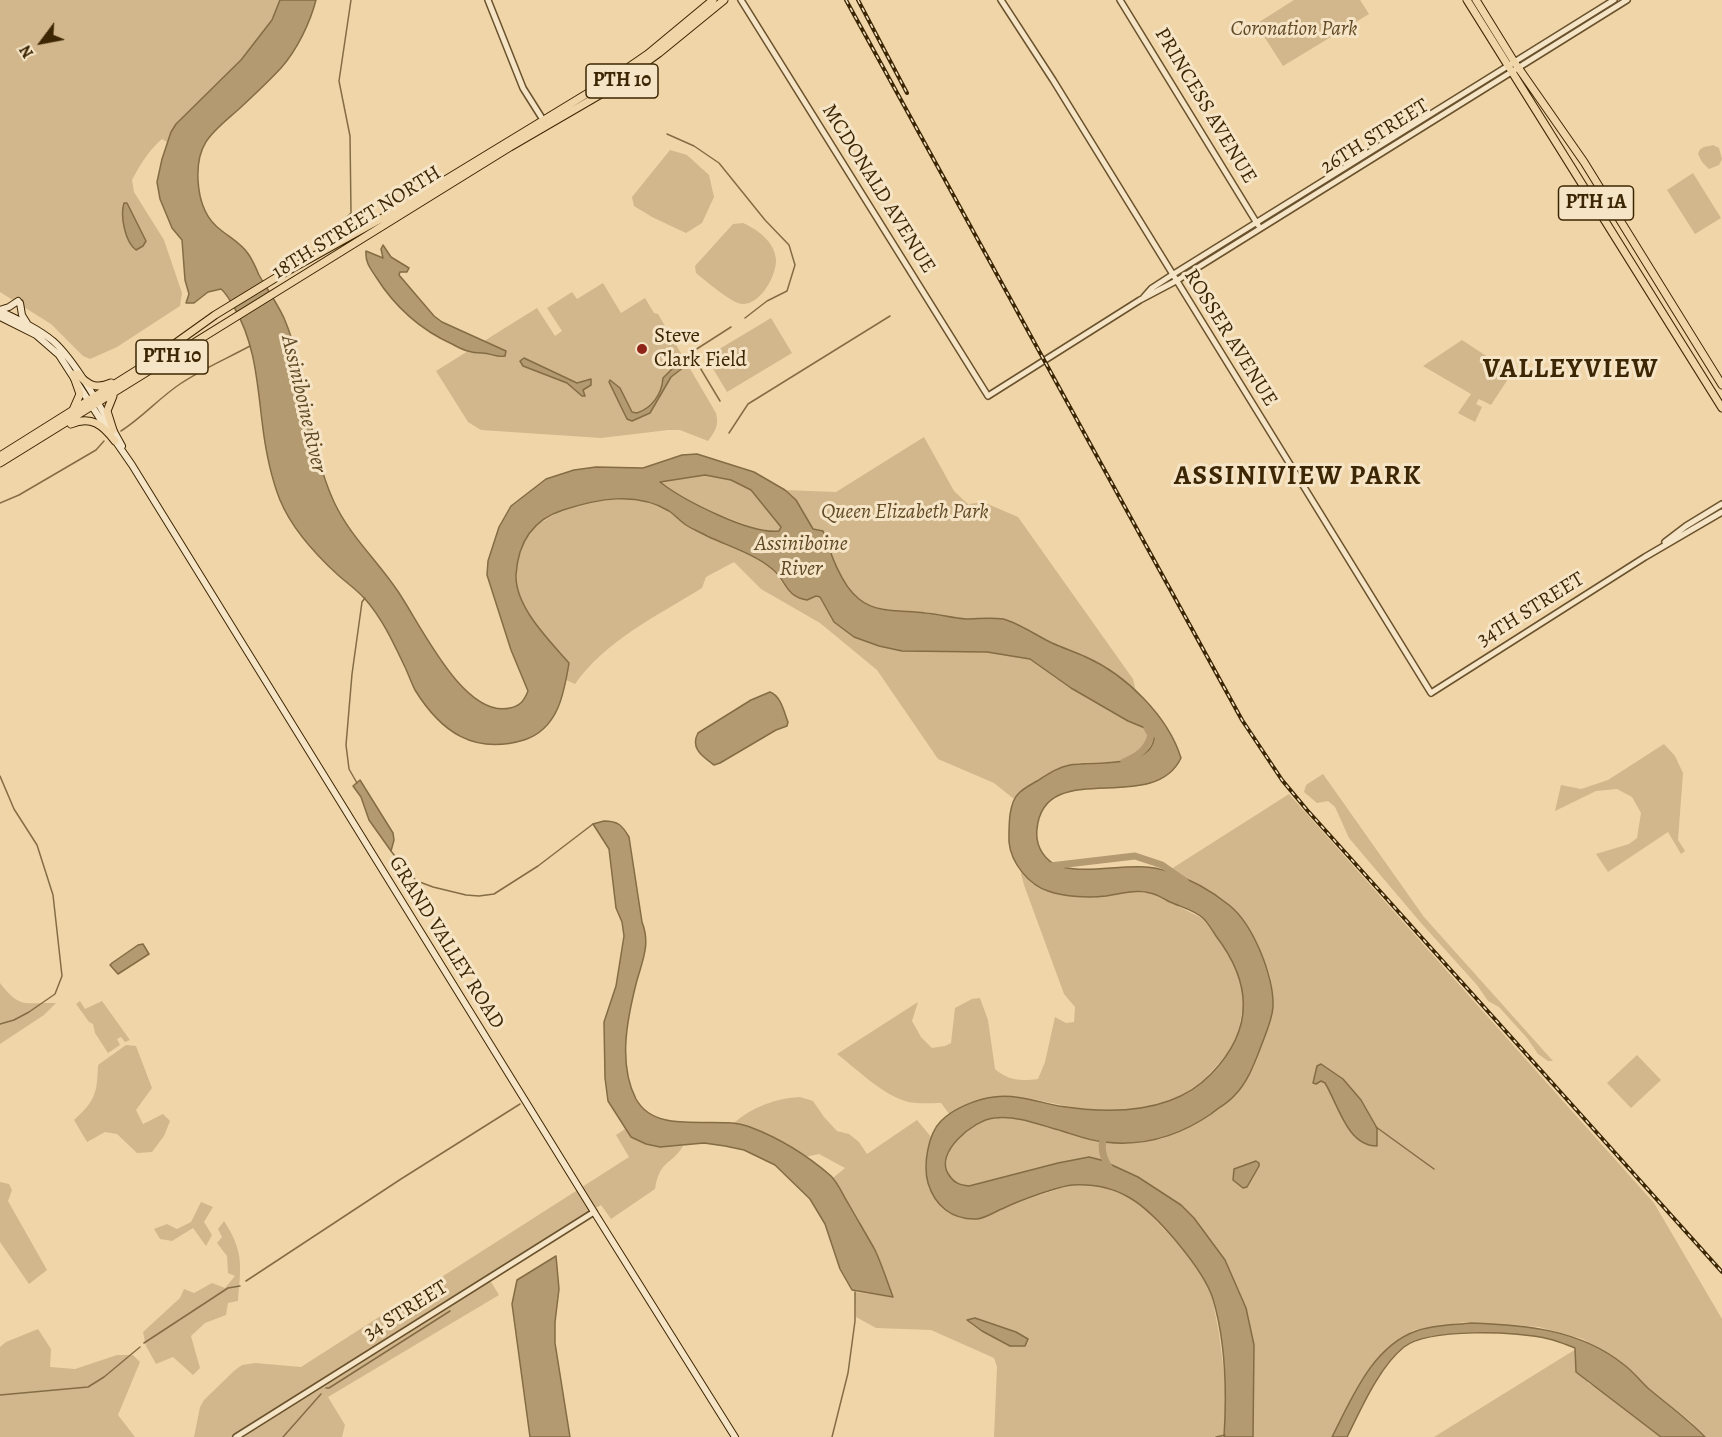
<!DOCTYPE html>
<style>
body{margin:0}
#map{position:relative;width:1722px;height:1437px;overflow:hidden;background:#f0d5a8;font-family:Alegreya,serif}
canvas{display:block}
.north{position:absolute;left:12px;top:12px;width:60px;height:60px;-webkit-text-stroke:4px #f5e4c6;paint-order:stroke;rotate:238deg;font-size:16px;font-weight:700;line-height:24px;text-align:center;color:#3d2603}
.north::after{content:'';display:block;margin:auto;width:21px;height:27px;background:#3d2603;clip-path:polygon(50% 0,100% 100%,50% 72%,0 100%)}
</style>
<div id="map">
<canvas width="1722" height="1437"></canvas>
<div class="north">N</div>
</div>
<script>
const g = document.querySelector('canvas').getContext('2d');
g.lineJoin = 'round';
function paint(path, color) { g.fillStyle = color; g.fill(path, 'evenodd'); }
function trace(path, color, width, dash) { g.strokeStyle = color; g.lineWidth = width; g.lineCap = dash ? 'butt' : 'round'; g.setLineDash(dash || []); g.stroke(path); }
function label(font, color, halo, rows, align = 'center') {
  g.font = font + ' Alegreya,serif'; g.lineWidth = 6; g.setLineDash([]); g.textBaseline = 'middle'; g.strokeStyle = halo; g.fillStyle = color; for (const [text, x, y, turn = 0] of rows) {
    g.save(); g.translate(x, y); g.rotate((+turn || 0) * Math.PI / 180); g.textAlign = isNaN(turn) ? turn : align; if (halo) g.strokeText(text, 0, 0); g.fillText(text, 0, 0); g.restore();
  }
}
const green = new Path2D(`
 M0 0H280L272 20 241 60 171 132 167 142 162 139C149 150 140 165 132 180L134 192 164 240 182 293 180 306 117 347 90 359 83 356 51 324 0 292Z
 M1294 0H1360L1369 14 1283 66 1256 24Z
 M1713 145 1719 148 1722 159 1719 165 1709 169 1702 162 1698 154C1700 146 1706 147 1713 145Z
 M670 150 687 155 709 175 714 197 702 223 686 233 652 217 634 206 632 197Z
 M1693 173 1721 218 1695 234 1667 190Z
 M743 223C758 230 774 241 776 259 777 276 758 310 738 303 726 298 707 282 696 273L695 266 733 224Z
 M603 283 621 313 645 298 654 313 658 314 716 413C719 425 716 430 708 441L680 430H668L601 438 481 430 468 422 436 371 537 308 555 336 562 331 547 308 572 292 577 299Z
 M771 318 792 353 727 392 706 357Z
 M1462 340 1512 373 1491 405 1479 399 1476 404 1482 407 1475 422 1458 413 1471 394 1423 366Z
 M924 437 954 491 971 507 969 504 983 502 1018 517 1133 679 1136 692 1117 676 1088 657 1064 649 1005 620 965 619 922 612 910 613 880 608 866 604 858 599 842 577 834 563 823 531 813 530 796 501 785 490 836 492Z
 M705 475 731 480 751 490 781 527 779 531 767 533 702 508 659 482Z
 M624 498 648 502 668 511 688 526 717 541 735 546 772 569 790 593 800 598 820 597 823 603 854 637 879 646 902 651 987 652 1030 659 1071 688 1128 721 1145 728 1154 738C1151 771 1092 758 1070 765 1054 770 1035 784 1020 792L1014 799 994 783 938 759 877 670 820 623 761 589 734 562 706 577 702 588C657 616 606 640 575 684L566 680 569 663 535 625 519 595 516 580 517 565 525 539 530 530 558 512 588 502Z
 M1664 744 1675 756 1683 773 1678 840 1685 851 1681 854 1668 832 1608 872 1596 854 1629 844 1637 838 1641 813 1632 797 1617 789 1596 791 1555 811 1561 785 1581 789 1608 780Z
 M1323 774 1424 917 1553 1061H1548L1538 1054 1527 1038 1499 1007 1488 1001 1477 985 1421 923 1349 838 1335 807 1328 801 1317 803 1304 792 1306 785Z
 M1289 794 1654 1203 1722 1319V1437H1705L1691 1422 1648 1388 1623 1364 1583 1339 1539 1327 1465 1322 1414 1330 1389 1347 1360 1383 1332 1437H1253L1254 1345 1181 1205 1138 1177 1101 1160 1089 1157 1058 1163 969 1186C933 1185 945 1145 967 1132 974 1127 982 1121 991 1119 1018 1111 1071 1135 1100 1142 1118 1146 1141 1142 1159 1139 1172 1137 1186 1122 1197 1115 1212 1104 1231 1094 1245 1081 1252 1074 1256 1062 1259 1053 1270 1022 1281 987 1262 957 1254 943 1242 917 1231 907 1216 890 1188 881 1168 871Z
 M1022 872 1034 885 1101 897 1130 892 1151 893 1202 918 1223 945 1238 972 1245 998 1237 1037 1228 1053 1202 1082 1175 1099 1161 1104 1120 1111 1087 1110 1026 1098 973 1102 950 1115 941 1103C931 1103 918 1104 908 1102 881 1094 858 1070 837 1054L918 1002 912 1021 921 1037 932 1048 945 1046 951 1043 955 1008 972 999 980 998 988 1020 995 1069C1009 1081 1021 1081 1038 1079L1045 1062 1055 1017 1066 1023 1074 1022 1075 1007 1064 994 1024 885 1021 874Z
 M0 983C21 1010 25 1002 56 1003L44 1015 0 1044Z
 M80 1001 85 1009 102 1001 130 1040 125 1042 121 1037 117 1039 120 1045 108 1053 95 1033 93 1024 89 1022 76 1004Z
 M126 1045 136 1046 152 1088 136 1110 143 1124 163 1114 170 1121 164 1136 152 1152 137 1153 117 1134 105 1132 87 1142 74 1120C96 1100 97 1093 98 1065Z
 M1637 1055 1661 1080 1631 1108 1607 1083Z
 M800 1097 813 1101 824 1117 837 1131 849 1134 859 1142 867 1154 917 1120 932 1138 925 1168 985 1216 1009 1205 1071 1185 1101 1186 1130 1198 1147 1211 1185 1252 1205 1281 1212 1297 1219 1333 1227 1396 1224 1437H994L997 1367 994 1358 931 1330 876 1328 856 1317 855 1292 893 1297 876 1252 833 1178 845 1168 819 1154 805 1157C784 1142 759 1130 734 1123 752 1107 776 1098 800 1097Z
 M625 1129C640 1147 661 1147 683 1146 671 1166 660 1159 655 1189L611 1219 601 1205 585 1214 488 1277 499 1295 328 1397 345 1425 342 1437H194L200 1407 204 1400 235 1370 242 1365 255 1363 301 1367 629 1157 616 1135Z
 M0 1182 9 1184 12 1190 8 1201 47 1270 29 1284 0 1242Z
 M201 1202 213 1207 204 1222 212 1235 206 1246 193 1228 172 1241 160 1239 154 1229 167 1224 177 1229 191 1222Z
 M224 1221C244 1252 241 1265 238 1301L228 1303 226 1315 205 1323 191 1336 200 1368 193 1375 173 1357 156 1364 146 1346 143 1332 180 1298 184 1289 194 1293 212 1283 225 1288 235 1276 228 1273 227 1256 217 1243 222 1237 218 1229Z
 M38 1329 51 1349 50 1367 75 1369 117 1355H133L140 1362 118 1415 135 1437H0V1347L6 1342Z
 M1576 1349 1588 1383 1606 1393 1661 1437H1434Z`);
const water = new Path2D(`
 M280 0H316C310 23 297 50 281 68 268 82 253 96 239 109 213 132 196 142 198 180 199 200 205 219 222 231 232 239 242 244 249 255 253 261 256 268 259 275 267 289 277 303 284 318 309 377 307 443 334 502 350 536 376 559 397 590 419 621 463 719 510 708 520 706 524 701 528 691L511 650 487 575 488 561 499 527 511 506 546 479 574 470 596 467 643 468 682 455 697 454 754 472 785 490 796 500 813 529 823 531C830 552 841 585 859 599 877 614 904 610 925 613 939 614 952 618 966 619 978 619 990 617 1003 619 1019 623 1037 636 1052 643 1063 648 1075 652 1086 657 1126 675 1168 716 1181 758 1153 817 1044 756 1037 829 1035 846 1045 863 1062 867 1097 875 1136 859 1169 872 1190 879 1213 892 1229 905 1253 924 1274 976 1273 1007 1272 1021 1265 1035 1260 1049 1254 1065 1247 1083 1234 1096 1228 1103 1218 1108 1211 1114 1179 1136 1144 1147 1104 1142 1090 1141 1075 1135 1062 1131 1040 1125 1017 1115 994 1118 974 1120 933 1153 949 1175 954 1183 960 1185 969 1186L1058 1163 1089 1157 1101 1160 1138 1177 1181 1205 1194 1218 1225 1260 1246 1308 1254 1345 1253 1437H1224C1227 1391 1226 1343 1213 1299 1204 1270 1156 1213 1130 1198 1113 1188 1093 1184 1073 1185 1059 1186 1018 1201 1004 1208 996 1211 986 1218 977 1219 952 1220 935 1206 928 1183 923 1165 928 1134 941 1121 954 1108 977 1099 994 1097 1017 1094 1038 1102 1059 1106 1110 1114 1173 1114 1211 1074 1254 1030 1252 983 1216 936 1212 930 1208 923 1203 918 1194 910 1181 907 1170 902 1164 899 1157 894 1150 893 1136 889 1120 894 1106 896 1089 898 1065 897 1048 891 1029 885 1011 863 1009 842 1009 828 1008 803 1019 793 1024 788 1032 784 1037 781 1048 774 1058 767 1070 765 1092 761 1151 769 1154 738L1145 728 1128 721 1071 688 1030 659 987 652 902 651 879 646 854 637 834 622 820 597 816 596 807 600C784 596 787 580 771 568 752 553 728 546 707 536 700 532 692 529 686 525 680 521 675 515 669 511 636 491 597 499 563 510 532 520 518 543 516 575 515 607 549 640 569 663 564 694 558 729 524 740 474 755 441 732 415 690 411 682 408 673 404 665 393 642 382 618 365 599 357 590 347 583 338 575 315 554 292 529 280 500 270 475 265 447 262 421 257 381 255 343 234 307 230 301 227 294 221 289L208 292 194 303H186L189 294 185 280 182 240 172 228 160 199 157 182 162 159 171 132 176 124 241 60 272 20ZM705 475 731 480 751 490 781 527 779 531C751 535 683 500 660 482Z
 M124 203H127L146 241 143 246 136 250C125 242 120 216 124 203Z
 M383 245 391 257 409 268 407 272H400L399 275 434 316 442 322 506 351 505 356C497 358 491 353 482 353 470 353 463 350 452 344 419 329 395 307 376 277 370 268 365 262 366 251L383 258 381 249Z
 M524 358 577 383 591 379V385L583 390 585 396H582L567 383 523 366 520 361Z
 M681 360 684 361V367L671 377 650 413 632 421 627 419 609 382 610 380 620 388 632 412 637 413C652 408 662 394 663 378Z
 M770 692C781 696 784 712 788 722L787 726 776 730 720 763 714 765C702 756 690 748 698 733L751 700Z
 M360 780 393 833 394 840 391 851 369 820 361 797 353 786Z
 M604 821C618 821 622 825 629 837L642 922C651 945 642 961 636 984 627 1020 618 1064 636 1099 657 1137 715 1114 750 1127 779 1138 808 1156 831 1176 838 1183 843 1195 848 1203 857 1219 866 1234 875 1250 882 1265 887 1281 893 1297L852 1290 840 1269 825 1224 810 1199 775 1165 744 1150 725 1146 704 1143 660 1147 646 1144 631 1137 608 1101 605 1078 604 1022 616 986 624 936 622 922 616 908 609 849 593 824Z
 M143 944 149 954 118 974 110 965 112 963 138 945Z
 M1321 1064 1343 1079 1361 1100 1377 1128V1146C1347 1146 1338 1104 1325 1083L1321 1081 1316 1084 1313 1083 1317 1066Z
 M1256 1161 1259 1163V1166L1247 1187 1243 1188 1233 1180 1234 1169Z
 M556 1256 559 1289 555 1322V1343L570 1437H530L512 1304 517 1280Z
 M975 1318 1016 1332 1028 1339 1025 1346H1010L982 1331 967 1320Z
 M1471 1323C1525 1325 1579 1329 1623 1364 1633 1371 1640 1381 1649 1389 1668 1405 1688 1419 1705 1437H1661L1576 1372 1575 1348C1567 1345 1558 1341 1549 1339 1519 1331 1428 1328 1404 1347 1379 1367 1361 1409 1347 1437H1332C1352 1398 1372 1347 1416 1331 1433 1325 1454 1325 1471 1323Z`);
const stream = new Path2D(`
 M667 134 694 146 719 163 765 220 789 245 795 265 787 291 767 301 745 318
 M350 225 347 217 351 213 350 136 339 81 351 0
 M694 356 692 352 731 327
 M696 361 720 401
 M121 431C143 417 159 398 180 384 202 369 226 359 250 346
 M729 433 748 404 890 316
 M0 503 19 495 96 450 104 441
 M0 776 14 809 37 845 53 895 62 976 55 994 29 1012 14 1020 0 1024
 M357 783 349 769 346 745 352 674 362 602 365 598
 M391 851 408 873 417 881 433 887 466 895 479 896 494 894 538 866 593 824
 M1376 1127 1434 1169
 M246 1281 401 1179 520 1104
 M144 1343 228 1288 240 1286
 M326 1388H329L450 1311
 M0 1395 88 1387 104 1377 140 1347
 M283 1437 321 1394
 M832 1437 848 1373 855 1321V1292
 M1216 1437 1225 1435`);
const river = new Path2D(`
 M1124 762C1138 756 1147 750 1151 735L1147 728
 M1050 866 1135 856 1162 865 1185 881
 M1105 1134C1099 1147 1103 1159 1111 1170`);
const tertiary = new Path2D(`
 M488 0 523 88 545 123
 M741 0 988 396 1140 300 1176 281 1627 0
 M1001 0 1053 80 1431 693 1645 557 1722 512
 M1120 0 1258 225
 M1144 297 1152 288 1172 275 1614 0
 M1665 542 1686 526 1722 504
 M236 1437 594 1212`);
const secondary = new Path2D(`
 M20 303 22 315 27 323
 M0 310 9 307 18 301
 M0 311C19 320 37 328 53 341 77 362 106 417 122 446
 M0 317 36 335 59 355 108 431
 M114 439 132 465 594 1212 735 1437`);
const primary = new Path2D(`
 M1467 0 1722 408
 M1476 0 1515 63 1584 162 1722 385
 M78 374C88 386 97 389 111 383
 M113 396 107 411 113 430
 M73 410 80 394 73 374
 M71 424C91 415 103 425 115 441
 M0 456 145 365 215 315 282 274 386 216 616 76 648 54 713 0
 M0 463 510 147 608 90 659 53 724 0`);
const rail = new Path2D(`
 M846 0 1242 720 1282 780 1307 810 1722 1272
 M858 0 907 93`);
const markers = [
 [642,349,6,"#8f2418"]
];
const shields = [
 [622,81,72],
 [1596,203,75],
 [172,357,72]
];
const shieldNames = [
 ["PTH 10",622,81],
 ["PTH 1A",1596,203],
 ["PTH 10",172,357]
];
const parkNames = [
 ["Coronation Park",1294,30],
 ["Queen Elizabeth Park",905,513]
];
const streetNames = [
 ["PRINCESS AVENUE",1205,106,59],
 ["26TH STREET",1375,137,-32],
 ["MCDONALD AVENUE",878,189,58],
 ["18TH STREET NORTH",357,223,-32],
 ["ROSSER AVENUE",1230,338,58],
 ["34TH STREET",1531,610,-32],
 ["GRAND VALLEY ROAD",446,943,58],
 ["34 STREET",406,1311,-32]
];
const poiNames = [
 ["Steve",654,337],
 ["Clark Field",654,361]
];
const waterNames = [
 ["Assiniboine River",303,404,77],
 ["Assiniboine",801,545],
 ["River",801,570]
];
const districtNames = [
 ["VALLEYVIEW",1571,370],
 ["ASSINIVIEW PARK",1298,477]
];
paint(green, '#d2b78c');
paint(water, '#b39a70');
trace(water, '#846c44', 1.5);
trace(stream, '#846c44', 1.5);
trace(river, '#b39a70', 7);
trace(tertiary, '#6a522c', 8);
trace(secondary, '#3d2603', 8);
trace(primary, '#3d2603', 9);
trace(tertiary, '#f5e4c6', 5);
trace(secondary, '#f5e4c6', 6);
trace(primary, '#f0d5a8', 7);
trace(rail, '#3d2603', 4);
trace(rail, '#f5e4c6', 1.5, [4.5]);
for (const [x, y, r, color] of markers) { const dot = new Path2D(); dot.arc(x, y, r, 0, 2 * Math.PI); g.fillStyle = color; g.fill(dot); trace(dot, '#f5e4c6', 2); }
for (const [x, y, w] of shields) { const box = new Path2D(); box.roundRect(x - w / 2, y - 17, w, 34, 4.5); g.fillStyle = '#f5e4c6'; g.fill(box); trace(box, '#3d2603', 1.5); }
label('bold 20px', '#3d2603', null, shieldNames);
label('italic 21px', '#624a25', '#f5e4c6', parkNames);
label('21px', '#3d2603', '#f5e4c6', streetNames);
label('21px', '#3d2603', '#f5e4c6', poiNames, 'left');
label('italic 22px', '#604924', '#f5e4c6', waterNames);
g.letterSpacing = '1.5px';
label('bold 27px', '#3d2603', '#f5e4c6', districtNames);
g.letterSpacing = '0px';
</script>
